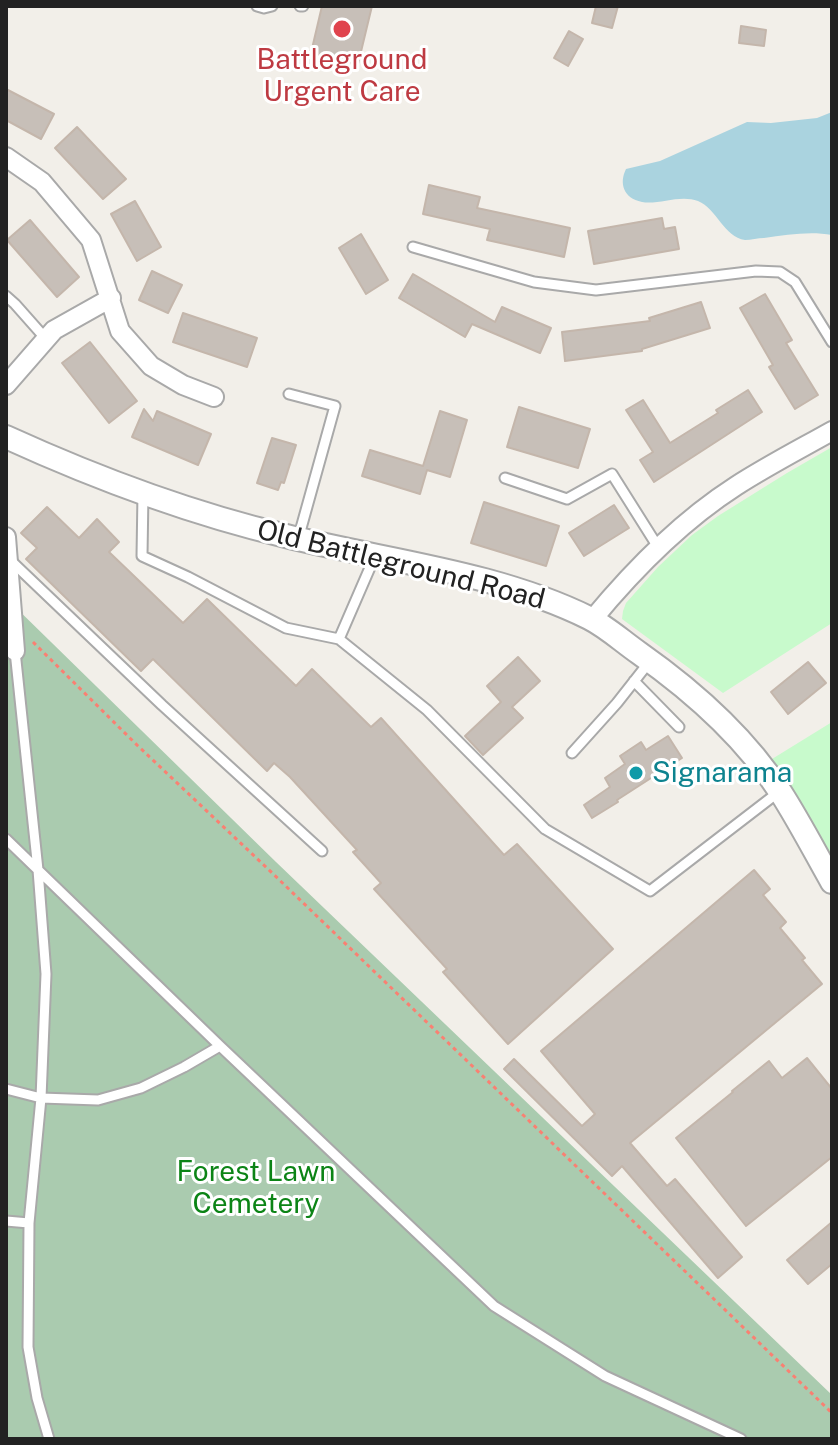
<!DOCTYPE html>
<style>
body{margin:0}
#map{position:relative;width:838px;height:1445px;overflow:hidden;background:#f2efe9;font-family:"Public Sans",sans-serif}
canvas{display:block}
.frame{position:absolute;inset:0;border:8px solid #222;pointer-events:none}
</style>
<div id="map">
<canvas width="838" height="1445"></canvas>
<div class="frame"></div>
</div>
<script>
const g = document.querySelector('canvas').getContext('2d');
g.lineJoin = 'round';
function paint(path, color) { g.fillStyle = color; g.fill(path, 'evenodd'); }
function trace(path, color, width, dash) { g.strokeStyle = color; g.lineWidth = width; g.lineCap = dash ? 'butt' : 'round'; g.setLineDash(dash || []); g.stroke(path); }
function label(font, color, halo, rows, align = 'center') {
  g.font = font + ' "Public Sans",sans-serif'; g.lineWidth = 6; g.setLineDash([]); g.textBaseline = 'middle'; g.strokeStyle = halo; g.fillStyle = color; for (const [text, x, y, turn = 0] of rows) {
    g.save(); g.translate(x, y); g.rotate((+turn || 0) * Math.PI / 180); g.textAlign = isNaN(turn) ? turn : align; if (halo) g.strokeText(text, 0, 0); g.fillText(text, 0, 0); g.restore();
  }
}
const cemetery = new Path2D(`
 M6 598 276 862 832 1395V1439H6Z`);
const park = new Path2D(`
 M832 447V623L723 693 622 619 623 611 626 603 658 567 692 535 718 516 787 473Z
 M832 722V860L772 759Z`);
const water = new Path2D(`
 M832 112V235C809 231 787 235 764 238 758 238 751 240 745 240 724 237 717 209 698 201 680 194 659 205 642 202 623 198 619 183 626 169L660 161 747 122 771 123 817 118Z`);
const building = new Path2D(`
 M322 6H372L358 64 311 53Z
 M596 6H618L612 28 592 23Z
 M741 26 766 30 764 46 739 43Z
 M569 31 583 39 568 66 554 58Z
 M6 89 54 114 41 139 6 120Z
 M77 127 126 179 103 199 55 148Z
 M429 185 480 197 477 208 570 228 564 257 487 240 490 229 423 214Z
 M135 201 161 247 137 261 111 214Z
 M662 218 664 229 675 227 679 249 594 264 588 231Z
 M30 220 79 277 57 297 7 240Z
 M361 234 388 280 366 294 339 248Z
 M152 271 182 285 168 313 139 300Z
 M413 274 495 322 502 307 551 328 540 353 472 324 465 337 399 298Z
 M765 294 792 340 786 343 818 395 795 409 769 367 773 365 740 308Z
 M701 302 710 328 642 349V351L565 361 562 332 650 321 649 318Z
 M183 313 257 338 247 367 173 342Z
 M90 342 137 401 109 423 62 363Z
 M748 390 762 412 654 482 640 460 653 452 626 410 643 400 670 443 718 413 716 410Z
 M519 407 590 429 578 468 507 447Z
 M144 409 153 421 157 411 211 434 198 465 132 437Z
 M440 411 467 420 450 477 427 470 420 494 362 476 370 450 423 466Z
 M272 438 296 445 284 483 281 482 278 490 257 483Z
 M484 502 559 526 546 566 471 543Z
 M614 505 629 528 584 556 569 533Z
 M47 507 79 538 97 519 119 542 109 552 183 623 207 599 296 686 312 669 371 727 381 718 504 855 517 844 613 949 508 1044 443 972 447 969 374 889 381 883 353 852 357 850 290 777 274 763 267 771 153 659 141 671 26 559 37 548 21 533Z
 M518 657 540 681 512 707 523 718 483 755 465 736 501 702 487 686Z
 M808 662 826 683 788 714 771 692Z
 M668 736 682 758 617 800 618 802 592 818 584 805 610 787 605 778 625 764 620 756 641 742 646 750Z
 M754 870 770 889 763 895 786 922 780 928 805 958 802 960 822 984 630 1143 667 1186 675 1179 742 1257 718 1278 622 1166 612 1176 504 1069 514 1059 582 1126 595 1114 541 1051Z
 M807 1058 832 1089V1157L746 1226 676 1138 733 1092 732 1091 769 1061 782 1078Z
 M832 1222V1264L808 1284 787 1260Z`);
const path = new Path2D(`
 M33 642 137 745 267 868 832 1413`);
const service = new Path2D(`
 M257 6 264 8 272 6
 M300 6H303
 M413 247 534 282 596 290 756 271 780 272 795 282 832 342
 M6 296 15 304 46 339
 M289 394 335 406 298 539
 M505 478 567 499 612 474 658 547
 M143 493 142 556 188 577 286 628 339 639 427 710 545 829 650 891 780 791
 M8 558 162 705 322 851
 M339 639 375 556
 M15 651 38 870 46 974 41 1098 29 1223 28 1347 37 1398 49 1439
 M634 681 679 727
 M572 753 617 703 650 661
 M6 839 220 1046 494 1306 605 1376 741 1439
 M6 1089 41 1098 98 1100 141 1088 184 1067 220 1046
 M6 1221 29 1223`);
const minor = new Path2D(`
 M6 157 42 182 91 240 120 331 151 366 183 385 214 397
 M6 385 54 330 111 298
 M6 537 15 651
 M592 620C634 569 680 522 736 486 767 466 800 449 832 431`);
const tertiary = new Path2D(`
 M6 437C96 478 189 513 286 536 386 561 496 572 589 618 607 627 623 642 639 653 693 691 745 737 781 793 799 821 815 852 832 882`);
const markers = [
 [342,29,10,"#e0444e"],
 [636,773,8,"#0f9aa8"]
];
const healthNames = [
 ["Battleground",342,60],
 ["Urgent Care",342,92]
];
const streetNames = [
 ["Old Battleground Road",401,565,14]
];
const cultureNames = [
 ["Signarama",652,773]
];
const parkNames = [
 ["Forest Lawn",256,1172],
 ["Cemetery",256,1204]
];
paint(cemetery, '#aacbaf');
paint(park, '#c8facc');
paint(water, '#aad3df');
paint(building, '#c7bfb8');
trace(building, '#c4b6ab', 2);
trace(service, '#a9a9a9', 13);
trace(minor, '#a9a9a9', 22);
trace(tertiary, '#a9a9a9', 26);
trace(path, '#fa8072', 3, [4, 4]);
trace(service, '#fff', 9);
trace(minor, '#fff', 18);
trace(tertiary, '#fff', 22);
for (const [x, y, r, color] of markers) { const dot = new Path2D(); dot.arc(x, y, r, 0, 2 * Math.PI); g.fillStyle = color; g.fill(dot); trace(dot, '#fff', 3); }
label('28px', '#be3a42', '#fff', healthNames);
label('28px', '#222', '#fff', streetNames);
label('28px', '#0d838f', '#fff', cultureNames, 'left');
label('28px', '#0c8416', '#fff', parkNames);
</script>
